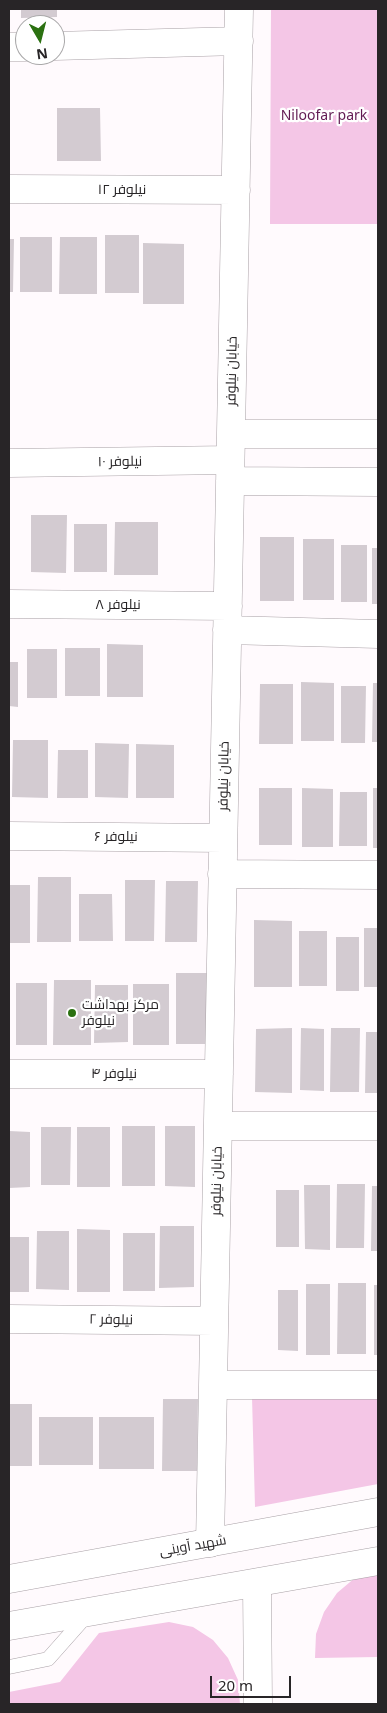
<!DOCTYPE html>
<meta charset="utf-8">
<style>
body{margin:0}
#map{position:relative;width:387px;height:1713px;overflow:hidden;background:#fffafd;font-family:"Noto Sans",sans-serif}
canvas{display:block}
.frame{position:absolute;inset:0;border:10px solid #282527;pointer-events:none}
.north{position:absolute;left:15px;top:15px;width:50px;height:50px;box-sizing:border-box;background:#fff;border:1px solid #a9a8a9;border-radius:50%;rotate:172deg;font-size:14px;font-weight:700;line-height:20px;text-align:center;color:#282527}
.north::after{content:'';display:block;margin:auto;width:18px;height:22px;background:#2b7111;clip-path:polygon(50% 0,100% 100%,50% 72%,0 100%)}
.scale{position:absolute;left:210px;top:1676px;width:81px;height:22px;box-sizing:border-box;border:2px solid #282527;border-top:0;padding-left:6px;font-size:15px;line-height:18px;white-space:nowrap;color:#282527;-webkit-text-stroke:4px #fff;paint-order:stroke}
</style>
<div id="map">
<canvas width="387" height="1713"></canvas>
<div class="frame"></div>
<div class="north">N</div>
<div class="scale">20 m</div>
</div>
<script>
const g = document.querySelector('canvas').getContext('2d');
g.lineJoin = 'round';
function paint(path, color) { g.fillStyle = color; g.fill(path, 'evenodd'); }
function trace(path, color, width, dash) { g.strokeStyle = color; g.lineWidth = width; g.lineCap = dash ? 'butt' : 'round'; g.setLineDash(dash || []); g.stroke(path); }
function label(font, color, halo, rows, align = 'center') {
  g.font = font + ' "Noto Sans",Cairo,sans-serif'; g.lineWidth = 4.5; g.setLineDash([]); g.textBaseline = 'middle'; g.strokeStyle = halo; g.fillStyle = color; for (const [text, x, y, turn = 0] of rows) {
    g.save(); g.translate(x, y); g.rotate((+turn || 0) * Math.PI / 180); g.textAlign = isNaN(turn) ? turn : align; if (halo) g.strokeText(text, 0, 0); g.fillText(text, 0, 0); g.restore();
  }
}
const green = new Path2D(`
 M271 9H378V224H270Z
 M252 1397 378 1398V1484L255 1507Z
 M378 1573V1657L315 1658 316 1634 324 1612 337 1593 356 1577Z
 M169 1622 193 1627 213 1640 228 1658 238 1680 240 1704H9V1692L60 1682 99 1633Z`);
const building = new Path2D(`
 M21 9H57V17L21 18Z
 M57 108H100L101 161H57Z
 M105 235H139V293H105Z
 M20 237H52V292H20Z
 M60 237H97V294H59Z
 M9 239H14L13 292H9Z
 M143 243 184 244V304H143Z
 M31 515H67L66 573 31 572Z
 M115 522H158V575H114Z
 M74 524H107V572H74Z
 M260 537H294V601H260Z
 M303 539H334V600H303Z
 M341 545H367V602H341Z
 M372 548H378V604H372Z
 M107 644 143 645V697H107Z
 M65 648H100V696H65Z
 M27 649H57V698H27Z
 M9 662H18V707L9 706Z
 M301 682 334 683V741H301Z
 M373 683H378V742H372Z
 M260 684H293V744H259Z
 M341 686H366L365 743H341Z
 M13 740H48V798L12 797Z
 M95 743 129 744 128 798 95 797Z
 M136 744 174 745V798H136Z
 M58 750H88V798H57Z
 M259 788H292V845H259Z
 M302 788 333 789V847H302Z
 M373 788H378V848H373Z
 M340 792H367V846H339Z
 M38 877H71V942H37Z
 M125 880H155L154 941H125Z
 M166 881H198L197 942H165Z
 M9 885H30V943H9Z
 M79 894H112L113 941H79Z
 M254 920 292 921V987H254Z
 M364 928H378V987H364Z
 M299 931H327V986H299Z
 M336 937H359V991H336Z
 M176 973H209V1044H176Z
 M54 980H91V1045H53Z
 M16 983H47V1045H16Z
 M133 984H169V1045H133Z
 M95 985H128V1042L94 1043Z
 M292 1028V1093L255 1092 256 1029Z
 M301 1028 324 1029V1091L300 1090Z
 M331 1028H360L359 1092H330Z
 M366 1032H378V1093H365Z
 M122 1126H155V1186H122Z
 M165 1126H195V1187L165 1186Z
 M41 1127H71L70 1185H41Z
 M77 1127H110V1187H77Z
 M9 1131 30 1132V1187L9 1188Z
 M337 1184H365L364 1248H336Z
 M304 1185H330V1250L305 1249Z
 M372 1186H378V1251H371Z
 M276 1190H299V1247H276Z
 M160 1226H194V1287L159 1288Z
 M77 1229 110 1230V1292H77Z
 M37 1231H69V1290L36 1289Z
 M123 1233H155V1291H123Z
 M9 1237H29V1292H9Z
 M338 1283H366V1354H337Z
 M306 1284H330V1355H306Z
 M374 1285H378V1355H374Z
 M278 1290H298V1351L278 1350Z
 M163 1399H198L197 1471H162Z
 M9 1404H32V1466H9Z
 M39 1417H93V1465H39Z
 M99 1417H154V1469H99Z`);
const lane = new Path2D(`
 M9 1667 48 1659 87 1615`);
const street = new Path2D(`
 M55 46 239 41
 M9 47H25
 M9 189 236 190
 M231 434H378
 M9 463 230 460
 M230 481 378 482
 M9 604 228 606
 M227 630 378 634
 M9 836 223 838
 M222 874 378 875
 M9 1074H219
 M218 1126H378
 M9 1319 214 1321
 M213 1385H378
 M210 1543 239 9
 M257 1583 258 1704`);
const secondary = new Path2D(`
 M9 1579 378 1512
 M9 1626 378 1561`);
const markers = [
 [72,1013,5,"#2b7111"]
];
const parkNames = [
 ["Niloofar park",324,116]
];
const streetNames = [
 ["نیلوفر ۱۲",122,190],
 ["خیابان نیلوفر",232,371,-89],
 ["نیلوفر ۱۰",120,462,-1],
 ["نیلوفر ۸",118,605],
 ["خیابان نیلوفر",224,776,-89],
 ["نیلوفر ۶",116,837],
 ["نیلوفر ۴",114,1074],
 ["خیابان نیلوفر",217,1181,-89],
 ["نیلوفر ۲",111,1320,1],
 ["شهید آوینی",193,1546,-10]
];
const poiNames = [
 ["مرکز بهداشت",82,1005],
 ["نیلوفر",82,1021]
];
paint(green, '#f4c6e6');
paint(building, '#d3cbd1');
trace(lane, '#a9a1a6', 15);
trace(street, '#a9a1a6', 29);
trace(secondary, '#a9a1a6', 29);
trace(lane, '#fff', 14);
trace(street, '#fff', 28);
trace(secondary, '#fff', 28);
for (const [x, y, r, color] of markers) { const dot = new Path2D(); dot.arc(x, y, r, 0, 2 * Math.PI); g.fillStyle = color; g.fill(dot); trace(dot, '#fff', 2); }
label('14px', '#621b53', '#fff', parkNames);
label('14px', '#282527', '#fff', streetNames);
label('14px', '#282527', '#fff', poiNames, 'left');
</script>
